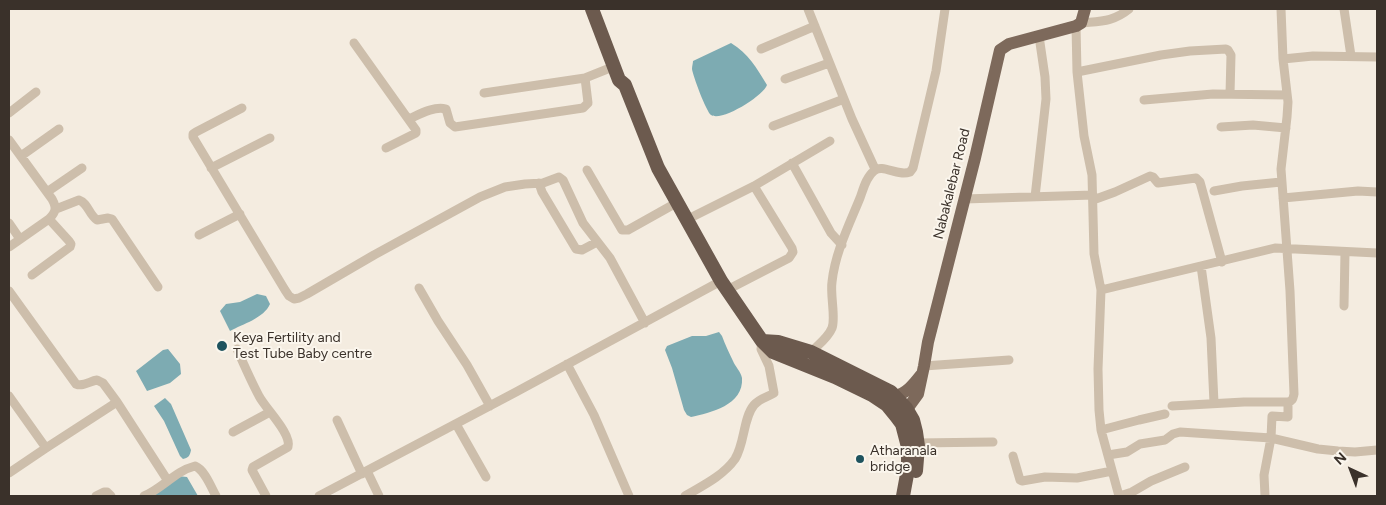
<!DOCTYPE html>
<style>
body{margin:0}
#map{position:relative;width:1386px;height:505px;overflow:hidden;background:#f4ece0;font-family:Figtree,sans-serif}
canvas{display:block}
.frame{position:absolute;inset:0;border:10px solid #3a312a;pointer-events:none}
.north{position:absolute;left:1326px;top:445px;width:50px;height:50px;-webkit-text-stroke:4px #fbf6ed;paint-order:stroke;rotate:317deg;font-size:14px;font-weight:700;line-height:20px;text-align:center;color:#3a312a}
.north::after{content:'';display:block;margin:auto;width:18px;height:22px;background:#3a312a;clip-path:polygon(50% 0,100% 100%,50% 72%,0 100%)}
</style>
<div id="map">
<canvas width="1386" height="505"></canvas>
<div class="frame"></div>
<div class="north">N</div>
</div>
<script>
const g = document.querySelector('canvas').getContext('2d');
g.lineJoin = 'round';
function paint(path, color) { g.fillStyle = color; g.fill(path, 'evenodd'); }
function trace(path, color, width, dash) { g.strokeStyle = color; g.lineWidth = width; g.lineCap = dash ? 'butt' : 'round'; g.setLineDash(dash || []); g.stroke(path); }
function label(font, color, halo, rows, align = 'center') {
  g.font = font + ' Figtree,sans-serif'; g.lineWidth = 4; g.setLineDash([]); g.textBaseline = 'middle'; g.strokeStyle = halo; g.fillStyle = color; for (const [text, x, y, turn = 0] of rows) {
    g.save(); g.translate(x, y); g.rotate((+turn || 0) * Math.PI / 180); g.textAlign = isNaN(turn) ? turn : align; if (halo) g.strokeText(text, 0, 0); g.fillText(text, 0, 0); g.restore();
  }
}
const water = new Path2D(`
 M731 43C749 54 756 67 767 85 763 96 722 122 711 115 706 111 693 76 692 69 692 66 693 63 693 61Z
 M257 294 266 296 270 304C264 318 243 324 230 331L220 311 226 304 240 302Z
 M719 332 722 336C725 344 729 353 733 361 735 366 741 372 742 378 744 405 710 413 691 417L687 415 684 410 672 368 665 350 667 346 692 336H706Z
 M168 349 180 364 181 374 170 383 147 391 136 371 163 350Z
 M165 398 171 404 191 450C190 456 188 458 183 459L180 456 164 421 154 406Z
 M178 476 187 477 198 496H153Z`);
const minor = new Path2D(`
 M808 9 852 119 875 169
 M1344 9 1351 56
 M1081 23C1101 21 1113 22 1129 9
 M1076 26 1077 72 1084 136 1092 175 1094 254 1101 290 1098 369 1099 410 1101 430 1119 496
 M354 43 416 130V133L386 148
 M761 49 815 26
 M1283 59 1313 56 1377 57
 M1077 72 1161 55 1190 51 1226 49 1228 50 1231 55 1230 94
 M785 79 829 63
 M484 93 585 78 615 66
 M1144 100 1213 94 1287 95
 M242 108 196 132 193 134V137L285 290 289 296 294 299 299 298 307 294 374 255 480 197 505 187 525 184 543 183 559 177 563 180 583 223 610 258 645 323
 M9 113 36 92
 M409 119C420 114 434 106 446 109L450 123 455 127 583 108 588 103 585 78
 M773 126 844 99
 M1221 127 1253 125 1286 128
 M9 140 52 199C57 208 56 212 49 219L9 247
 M21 156 59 129
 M792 163 831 233 842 245
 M211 168 270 138
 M587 170 622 230H628L678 202
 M539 183 542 192 576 249 582 250 597 242
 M1214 191 1242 186 1281 182
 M47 192 82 168
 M1035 197 1046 99 1045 77 1039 36
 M1283 198 1358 191 1377 192
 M964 199 1093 195
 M1093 200 1115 192 1150 176 1153 177 1158 183 1196 178 1200 182 1222 262
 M56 209 79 200C88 203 89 215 97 220L108 218 112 219 158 287
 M688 219 754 186 830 141
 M9 223 20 239
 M199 235 240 214
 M1201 266 1211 338 1214 403
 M32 275 70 247 71 244 69 241 49 219
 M419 288 438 321 467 365 490 406
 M727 290 789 258 793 252 792 248 754 186
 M1101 290 1275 248 1377 253
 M9 291 76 384C83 387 90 381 97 380L103 383 117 402 168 481
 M1344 306 1345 252
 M237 349C244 365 251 381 259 396 265 408 292 434 288 447L253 467 252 470 266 496
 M811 352C818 345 828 338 832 328 836 318 830 295 832 282 835 253 849 225 860 198 863 190 866 177 874 171 883 163 897 177 910 172L913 168 936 71 945 9
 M567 364 594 415 629 496
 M924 366 1009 360
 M9 396 46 448
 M1172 406 1244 402H1288C1293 401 1293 398 1294 394L1290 291 1281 169 1287 117 1288 102 1283 59 1281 9
 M337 420 362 474
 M456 424 486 477
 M1101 430 1139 420 1165 414
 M233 432 270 412
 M917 443 993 442
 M1108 455 1127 452 1140 444 1165 440 1173 434 1180 432 1271 438 1318 449 1338 451 1355 452 1377 450
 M1013 456 1020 480 1022 481 1045 477 1077 478 1112 471
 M367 471 379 496
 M9 473 46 448 117 402
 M96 496 104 492H107L111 496
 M144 496C162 489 175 471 195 466 205 470 211 487 216 496
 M319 496 516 392 721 281
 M685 496C702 486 723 476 735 459 745 443 743 418 754 405 760 398 768 397 774 393L769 366 761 349 762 341
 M1120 496 1132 492 1151 481 1185 467
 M1265 496 1264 475 1271 438 1272 416 1288 417V402`);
const primary = new Path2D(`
 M895 396C906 394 914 384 921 375
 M902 416 918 394 924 366 928 342 975 158 1000 50 1009 44 1076 26 1081 23 1085 9`);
const trunk = new Path2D(`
 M592 9 619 80 625 85 658 168 721 281 762 341 773 352 835 377 872 395 887 405 896 416 902 424 908 447V469L903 496
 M762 341 778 342 811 352 891 392 906 408 913 420 916 432 918 446 916 471`);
const markers = [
 [222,346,6,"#1e535e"],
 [860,459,5,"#1e535e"]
];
const streetNames = [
 ["Nabakalebar Road",952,184,-76]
];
const poiNames = [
 ["Keya Fertility and",233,338],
 ["Test Tube Baby centre",233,354],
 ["Atharanala",870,451],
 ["bridge",870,467]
];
paint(water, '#7dabb2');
trace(minor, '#cdbeab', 9);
trace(primary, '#7d695b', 12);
trace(trunk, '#6c5a4e', 14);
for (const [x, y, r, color] of markers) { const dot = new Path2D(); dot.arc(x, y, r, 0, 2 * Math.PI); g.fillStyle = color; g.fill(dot); trace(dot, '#fbf6ed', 2); }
label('14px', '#3a312a', '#fbf6ed', streetNames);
label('14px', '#3a312a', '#fbf6ed', poiNames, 'left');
</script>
